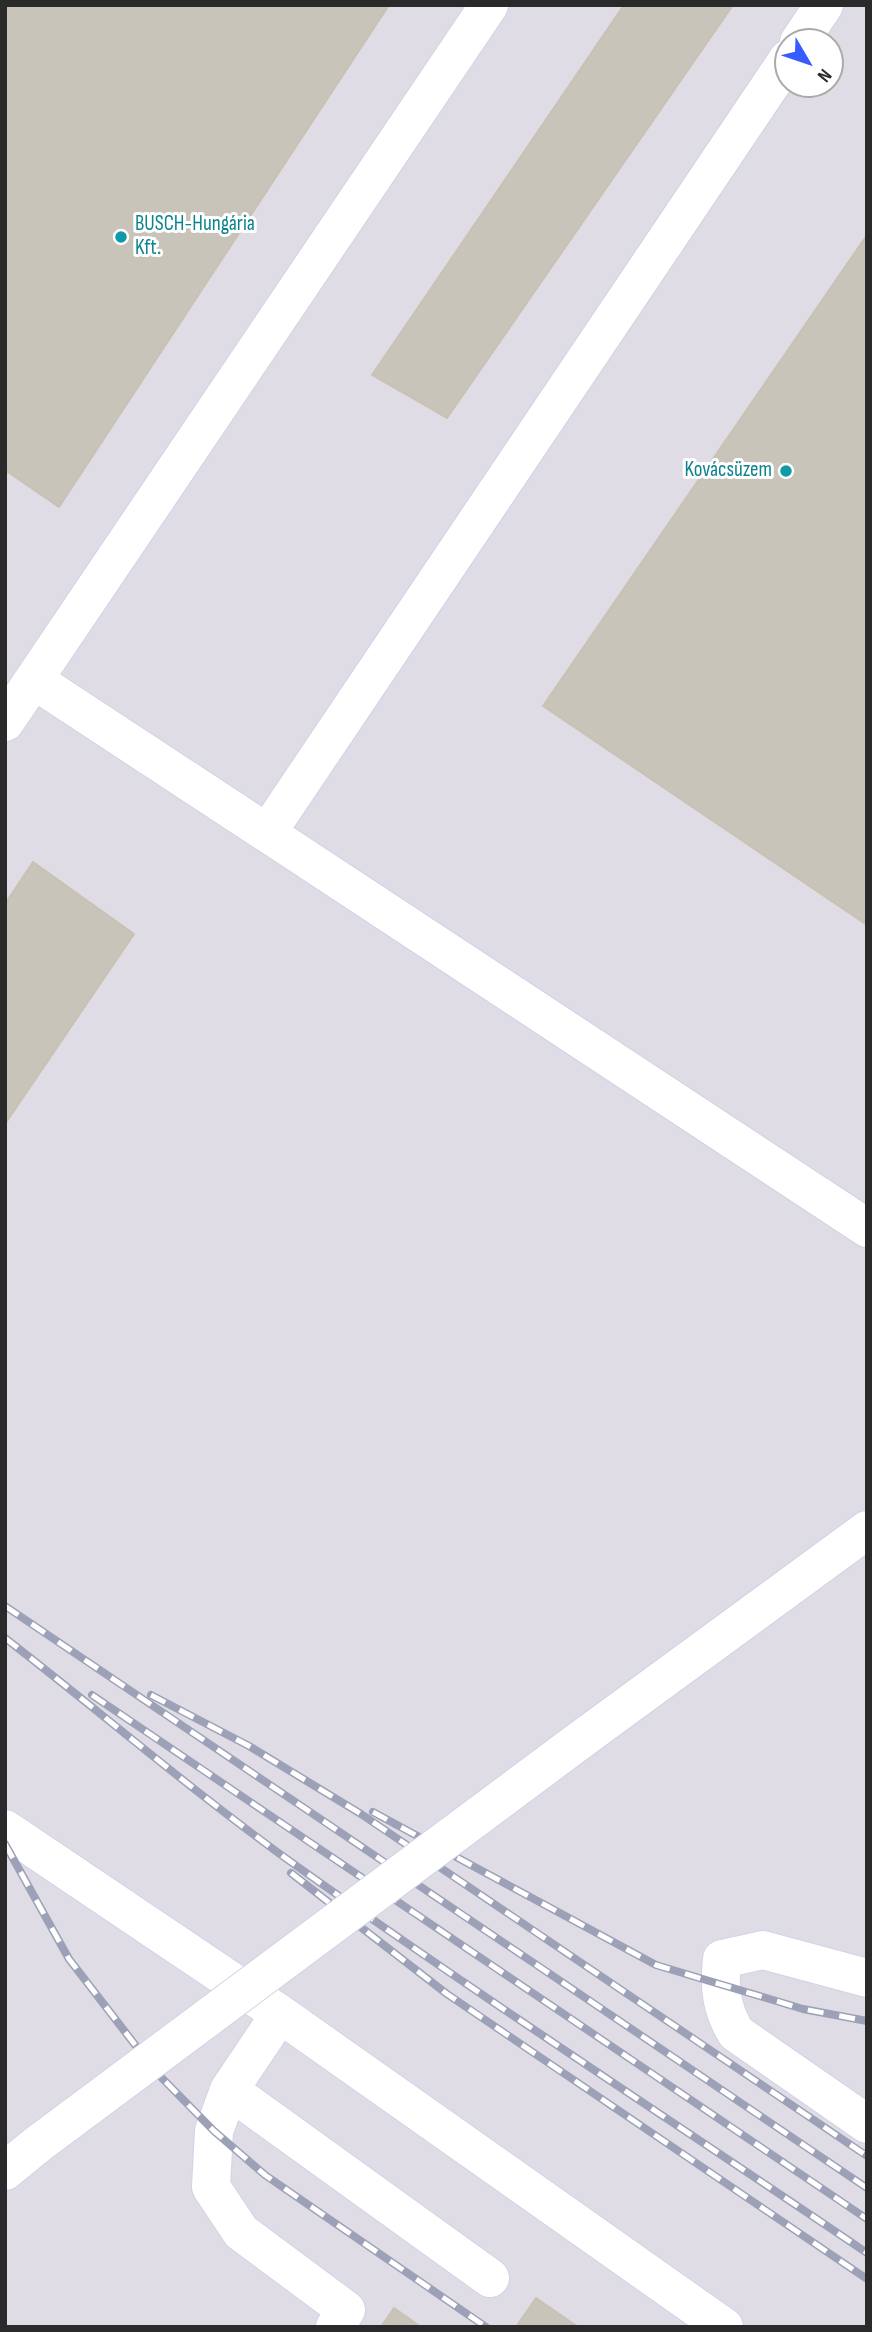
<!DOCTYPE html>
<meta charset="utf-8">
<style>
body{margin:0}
#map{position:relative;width:872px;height:2332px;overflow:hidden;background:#eee5db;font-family:"Sofia Sans Condensed",sans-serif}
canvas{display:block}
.frame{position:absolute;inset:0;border:7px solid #2a2a2a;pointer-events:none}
.north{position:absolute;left:774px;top:28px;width:70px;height:70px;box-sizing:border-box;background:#fff;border:2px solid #aaa;border-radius:50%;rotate:129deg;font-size:19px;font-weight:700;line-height:28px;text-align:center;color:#2a2a2a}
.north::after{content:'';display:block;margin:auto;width:24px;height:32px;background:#365cff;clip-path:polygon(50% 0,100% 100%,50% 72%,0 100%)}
</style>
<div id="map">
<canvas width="872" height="2332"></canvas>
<div class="frame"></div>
<div class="north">N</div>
</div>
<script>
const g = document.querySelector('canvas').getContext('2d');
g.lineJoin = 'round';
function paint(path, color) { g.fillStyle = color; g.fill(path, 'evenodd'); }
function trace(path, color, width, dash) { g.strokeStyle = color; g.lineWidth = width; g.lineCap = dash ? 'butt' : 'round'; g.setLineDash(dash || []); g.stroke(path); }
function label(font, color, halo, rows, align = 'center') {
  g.font = font + ' "Sofia Sans Condensed",sans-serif'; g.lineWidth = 6; g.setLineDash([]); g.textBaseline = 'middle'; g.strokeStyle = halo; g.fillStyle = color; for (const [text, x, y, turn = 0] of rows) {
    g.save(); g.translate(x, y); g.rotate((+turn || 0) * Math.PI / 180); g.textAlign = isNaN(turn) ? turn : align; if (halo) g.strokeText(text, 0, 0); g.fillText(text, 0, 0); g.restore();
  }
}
const industrial = new Path2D(`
 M5 5H867V2327H5ZM788 42H830V84H788Z`);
const building = new Path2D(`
 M5 5H389L59 507 5 470Z
 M624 5H733L447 418 372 375Z
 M867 235V925L543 706Z
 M33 862 134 934 5 1124V904Z
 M536 2298 578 2327H516Z
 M394 2308 421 2327H381Z`);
const minor = new Path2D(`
 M799 42 824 5
 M34 680 267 833 788 59
 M5 722 489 5
 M267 833 867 1228
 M579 1741 867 1530
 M5 1829 280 2014 724 2327
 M867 1978 763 1950 722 1959C719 1988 721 2008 736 2033L867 2124
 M280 2014 229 2090 214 2131 211 2187 241 2232 346 2310 335 2327
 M229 2090 490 2278
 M5 2171 38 2144`);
const rail = new Path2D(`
 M5 1606 867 2188
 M5 1638C103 1714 197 1795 298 1867 485 2000 677 2124 867 2253
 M92 1695 867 2219
 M151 1695 249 1746 361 1814 867 2156
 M373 1812 656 1965 803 2009 867 2021
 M5 1844 69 1959 156 2072 214 2131 265 2175 486 2327
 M291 1873 447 1994 867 2279`);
const minorBridge = new Path2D(`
 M38 2144 579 1741`);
const markers = [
 [121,237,7,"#0f9aa8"],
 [786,471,7,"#0f9aa8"]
];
const cultureNames = [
 ["BUSCH-Hungária",135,225],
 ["Kft.",135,249],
 ["Kovácsüzem",772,471,"right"]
];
paint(industrial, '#dfdce5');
paint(building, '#c8c4b9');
trace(building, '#c9c2b4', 2);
trace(minor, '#d0d4e5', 40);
trace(minor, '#fff', 38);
trace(rail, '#9da1b7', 8);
trace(rail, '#fff', 5, [16]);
trace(minorBridge, '#d0d4e5', 40, []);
trace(minorBridge, '#fff', 38);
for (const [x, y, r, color] of markers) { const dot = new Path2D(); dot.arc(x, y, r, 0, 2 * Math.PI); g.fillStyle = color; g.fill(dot); trace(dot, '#fff', 2.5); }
label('21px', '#0d838f', '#fff', cultureNames, 'left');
</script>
